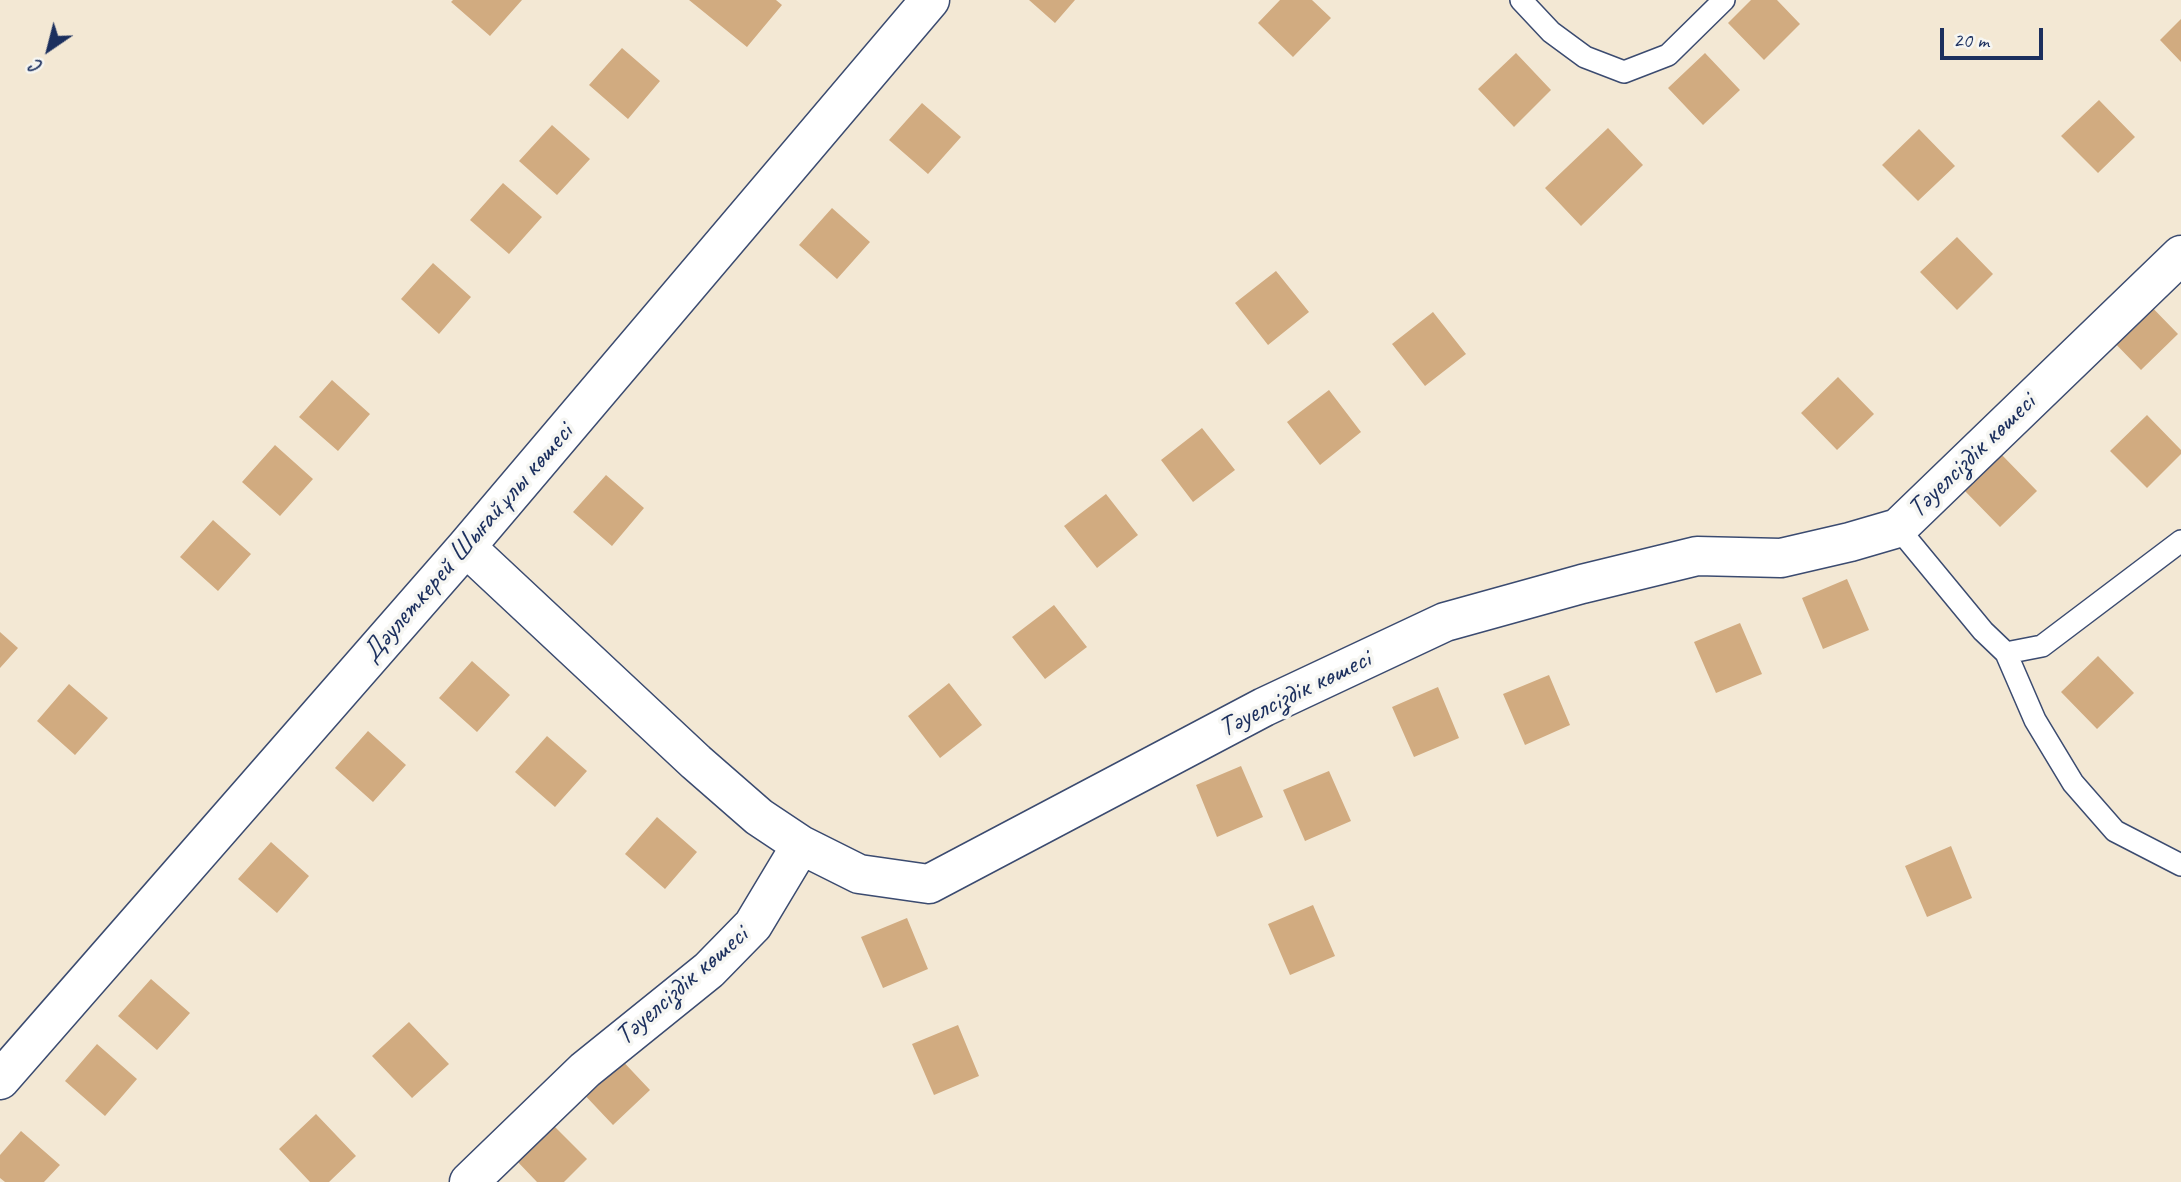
<!DOCTYPE html>
<meta charset="utf-8">
<style>
body{margin:0}
#map{position:relative;width:2181px;height:1182px;overflow:hidden;background:#f3e8d4;font-family:Caveat,sans-serif}
canvas{display:block}
.north{position:absolute;left:14px;top:14px;width:70px;height:70px;-webkit-text-stroke:5px #f6f6f2;paint-order:stroke;rotate:215deg;font-size:19px;font-weight:700;line-height:28px;text-align:center;color:#1b2f5e}
.north::after{content:'';display:block;margin:auto;width:24px;height:32px;background:#1b2f5e;clip-path:polygon(50% 0,100% 100%,50% 72%,0 100%)}
.scale{position:absolute;left:1940px;top:28px;width:103px;height:32px;box-sizing:border-box;border:4px solid #1b2f5e;border-top:0;padding-left:9px;font-size:21px;line-height:24px;white-space:nowrap;color:#1b2f5e;-webkit-text-stroke:5px #f6f6f2;paint-order:stroke}
</style>
<div id="map">
<canvas width="2181" height="1182"></canvas>
<div class="north">С</div>
<div class="scale">20 m</div>
</div>
<script>
const g = document.querySelector('canvas').getContext('2d');
g.lineJoin = 'round';
function paint(path, color) { g.fillStyle = color; g.fill(path, 'evenodd'); }
function trace(path, color, width, dash) { g.strokeStyle = color; g.lineWidth = width; g.lineCap = dash ? 'butt' : 'round'; g.setLineDash(dash || []); g.stroke(path); }
function label(font, color, halo, rows, align = 'center') {
  g.font = font + ' Caveat,sans-serif'; g.lineWidth = 7; g.setLineDash([]); g.textBaseline = 'middle'; g.strokeStyle = halo; g.fillStyle = color; for (const [text, x, y, turn = 0] of rows) {
    g.save(); g.translate(x, y); g.rotate((+turn || 0) * Math.PI / 180); g.textAlign = isNaN(turn) ? turn : align; if (halo) g.strokeText(text, 0, 0); g.fillText(text, 0, 0); g.restore();
  }
}
const building = new Path2D(`
 M453 0H522L490 36 451 2Z
 M689 0H776L782 5 747 47Z
 M1029 0H1075L1055 23Z
 M1280 0H1312L1331 18 1293 57 1258 23Z
 M1751 0H1777L1800 24 1764 60 1728 23Z
 M2181 19V62L2160 40Z
 M622 48 660 81 628 119 589 85Z
 M1516 53 1551 90 1514 127 1478 89Z
 M1705 53 1740 90 1703 125 1668 88Z
 M2099 100 2135 137 2098 173 2061 136Z
 M922 103 961 137 928 174 889 140Z
 M552 125 590 159 557 195 519 161Z
 M1608 128 1643 165 1581 226 1545 188Z
 M1919 129 1955 166 1918 201 1882 165Z
 M503 183 542 217 509 254 470 220Z
 M832 208 870 242 837 279 799 245Z
 M1957 237 1993 274 1957 310 1920 272Z
 M433 263 471 297 439 334 401 299Z
 M1276 271 1309 312 1268 345 1235 303Z
 M2142 297 2178 334 2141 370 2105 333Z
 M1433 312 1466 354 1425 386 1392 344Z
 M1838 377 1874 414 1837 450 1801 413Z
 M332 380 370 414 338 451 299 417Z
 M1329 390 1361 432 1320 465 1287 422Z
 M2147 415 2181 450V454L2147 488 2110 451Z
 M1202 428 1235 470 1193 502 1161 460Z
 M275 445 313 479 280 516 242 482Z
 M2001 454 2037 491 2000 527 1964 490Z
 M606 475 644 508 612 546 573 512Z
 M1106 494 1138 535 1097 568 1064 526Z
 M213 520 251 554 218 591 180 557Z
 M1847 579 1869 630 1823 649 1802 598Z
 M1054 605 1087 647 1045 679 1012 637Z
 M1740 623 1762 674 1716 693 1694 642Z
 M0 632 18 648 0 668Z
 M2098 656 2134 693 2097 729 2061 692Z
 M472 661 510 695 477 732 439 698Z
 M1549 675 1570 725 1525 745 1503 694Z
 M949 683 982 725 940 758 908 716Z
 M69 684 108 718 75 755 37 721Z
 M1438 687 1459 738 1414 757 1392 707Z
 M368 731 406 765 373 802 335 768Z
 M547 736 587 771 555 807 515 772Z
 M1241 766 1263 817 1217 837 1196 785Z
 M1329 771 1351 821 1305 841 1283 790Z
 M657 817 697 852 665 889 625 854Z
 M271 842 309 876 277 913 238 879Z
 M1951 846 1972 898 1927 917 1905 866Z
 M1313 905 1335 956 1290 975 1268 924Z
 M907 918 928 969 883 988 861 937Z
 M151 979 190 1013 157 1050 118 1016Z
 M409 1022 449 1064 412 1098 372 1056Z
 M958 1025 979 1076 934 1095 912 1044Z
 M97 1044 137 1079 105 1116 65 1081Z
 M616 1054 650 1090 613 1125 579 1089Z
 M316 1114 356 1156 329 1182H310L279 1149Z
 M552 1124 587 1159 564 1182H537L515 1159Z
 M21 1131 60 1165 44 1182H5L0 1178V1155Z`);
const service = new Path2D(`
 M1521 0 1551 32 1585 57 1624 72 1668 55 1724 0
 M1898 528 1983 631 2006 653 2042 646 2181 541
 M2006 653 2035 720 2073 783 2115 831 2181 865`);
const minor = new Path2D(`
 M466 547 696 762 759 817 801 845
 M0 1080 466 547 930 0
 M469 1182 585 1070 709 970 753 925 801 845 859 874 929 884 1264 707 1445 622 1582 584 1697 556 1781 558 1850 542 1898 528 2181 255`);
const streetNames = [
 ["Тәуелсіздік көшесі",1972,456,-44],
 ["Дәулеткерей Шығайұлы көшесі",468,543,-49],
 ["Тәуелсіздік көшесі",1295,694,-26],
 ["Тәуелсіздік көшесі",682,986,-41]
];
paint(building, '#d1ab80');
trace(service, '#3b4b70', 24);
trace(minor, '#3b4b70', 41);
trace(service, '#fff', 21);
trace(minor, '#fff', 38);
label('28px', '#1b2f5e', '#f6f6f2', streetNames);
</script>
